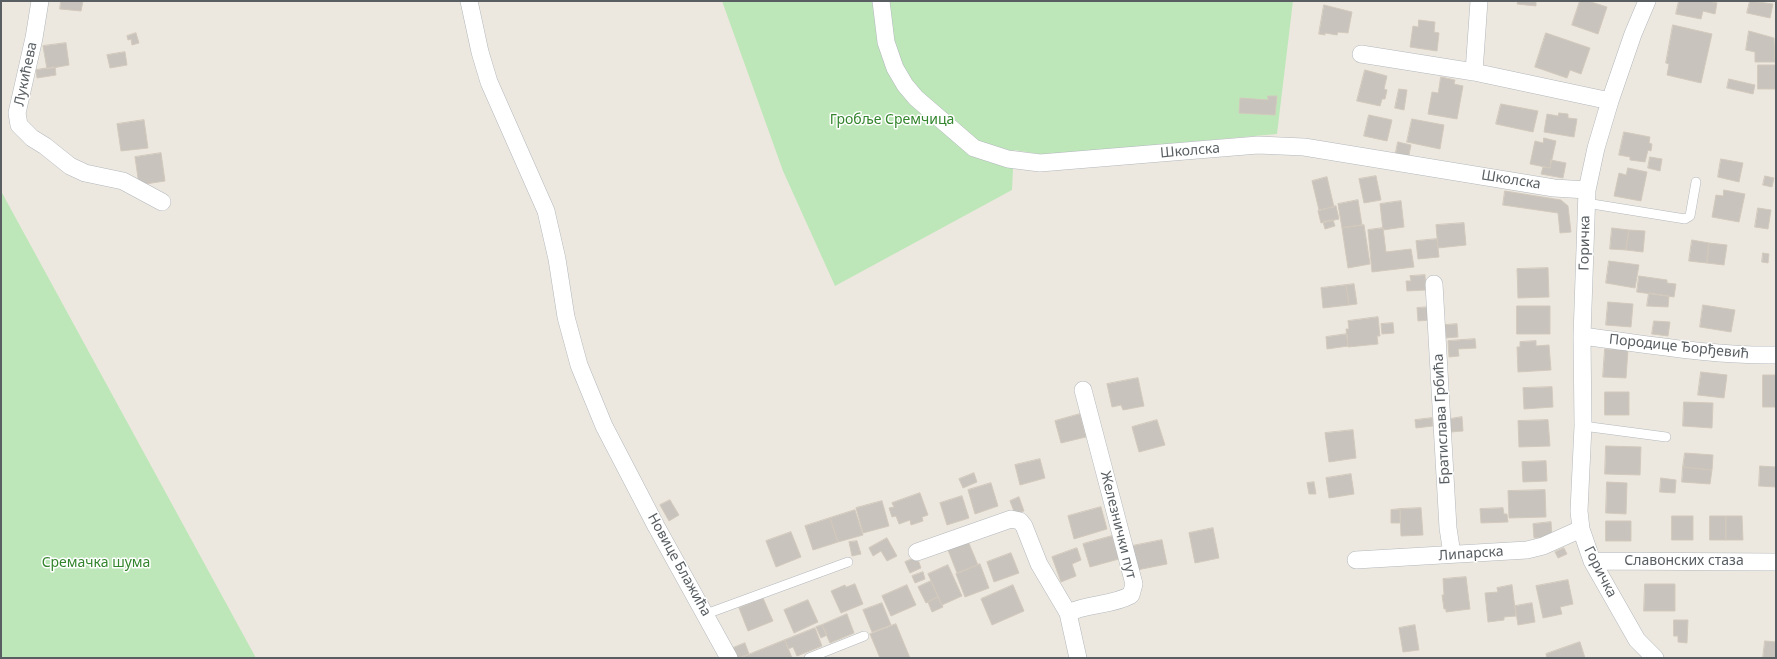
<!DOCTYPE html>
<meta charset="utf-8">
<style>
body{margin:0}
#map{position:relative;width:1777px;height:659px;overflow:hidden;background:#ede8df;font-family:"Noto Sans",sans-serif}
canvas{display:block}
.frame{position:absolute;inset:0;border:2px solid #585e62;pointer-events:none}
</style>
<div id="map">
<canvas width="1777" height="659"></canvas>
<div class="frame"></div>
</div>
<script>
const g = document.querySelector('canvas').getContext('2d');
g.lineJoin = 'round';
function paint(path, color) { g.fillStyle = color; g.fill(path, 'evenodd'); }
function trace(path, color, width, dash) { g.strokeStyle = color; g.lineWidth = width; g.lineCap = dash ? 'butt' : 'round'; g.setLineDash(dash || []); g.stroke(path); }
function label(font, color, halo, rows, align = 'center') {
  g.font = font + ' "Noto Sans",sans-serif'; g.lineWidth = 3; g.setLineDash([]); g.textBaseline = 'middle'; g.strokeStyle = halo; g.fillStyle = color; for (const [text, x, y, turn = 0] of rows) {
    g.save(); g.translate(x, y); g.rotate((+turn || 0) * Math.PI / 180); g.textAlign = isNaN(turn) ? turn : align; if (halo) g.strokeText(text, 0, 0); g.fillText(text, 0, 0); g.restore();
  }
}
const green = new Path2D(`
 M722 1H1293L1277 134 1045 155 1014 150 1012 190 835 286 783 171Z
 M1 191 256 658H1Z`);
const building = new Path2D(`
 M61 1H83L81 11 60 9Z
 M1516 1H1536V6L1517 4 1518 1Z
 M1580 1H1588L1607 7 1598 34 1572 25Z
 M1679 1H1708L1717 3 1715 14 1703 11 1701 19 1676 14Z
 M1750 1 1773 4 1770 18 1747 13Z
 M1324 5 1352 12 1348 33 1338 32 1337 35 1325 33V35L1319 34Z
 M1419 20 1435 22 1434 32 1439 33 1437 51 1410 47 1413 26 1418 27Z
 M1673 25 1712 34 1701 83 1667 75 1669 64 1666 63Z
 M1749 31 1774 38 1775 62H1755V52L1746 50Z
 M136 33 139 43 132 45 131 39 128 40 127 36Z
 M1546 33 1590 48 1581 74 1570 70 1567 78 1535 67Z
 M66 43 69 65 47 69 43 46Z
 M125 52 127 65 110 68 107 55Z
 M1758 65H1776V89H1758Z
 M55 67 56 75 37 78 36 70Z
 M1365 70 1387 76 1384 89 1387 90 1385 99H1382L1380 106 1357 101Z
 M1441 77 1455 80 1454 84 1463 86 1457 119 1428 114 1432 92 1438 93Z
 M1729 79 1755 85 1753 94 1727 88Z
 M1399 89 1407 90 1404 110 1395 108Z
 M1268 96H1277L1275 115 1239 113 1240 98 1268 100Z
 M1501 104 1538 111 1533 132 1496 124Z
 M1559 113 1568 114V118L1577 119 1574 137 1544 132 1547 114 1558 116Z
 M1369 115 1392 120 1387 141 1364 136Z
 M1412 119 1444 125 1440 149 1407 142Z
 M144 120 148 148 121 151 117 124Z
 M1624 132 1650 137 1649 143 1652 144 1651 151 1648 150 1645 162 1630 160V157L1619 155Z
 M1544 138 1556 141 1550 168 1530 164 1535 141 1543 143Z
 M1398 142 1411 145 1408 160 1395 157Z
 M161 153 165 181 139 185 135 157Z
 M1650 157 1662 159 1660 171 1648 168Z
 M1721 159 1743 163 1739 182 1718 177Z
 M1551 160 1566 163 1563 178 1541 174 1543 167 1550 168Z
 M1628 168 1647 172 1641 201 1614 196 1619 173 1626 175Z
 M1376 176 1381 200 1364 203 1359 179Z
 M1765 176 1774 178 1772 187 1763 185Z
 M1327 177 1334 207 1319 210 1312 181Z
 M1724 190 1745 194 1739 222 1712 217 1716 195 1723 196Z
 M1505 191 1561 200 1568 206 1571 232 1560 233 1558 213 1503 205Z
 M1358 200 1362 225 1342 228 1338 204Z
 M1401 201 1404 227 1383 230 1380 204Z
 M1336 206 1339 219 1321 223 1318 211Z
 M1758 208 1771 210 1768 229 1755 227Z
 M1333 220 1335 226 1325 229 1323 222Z
 M1464 223 1466 245 1438 248 1436 225Z
 M1364 225 1370 264 1348 268 1342 228Z
 M1383 228 1386 252 1411 249 1414 267 1372 272 1368 230Z
 M1612 228 1629 230 1626 250 1610 249Z
 M1629 230 1645 231 1643 252 1626 250Z
 M1437 239 1439 257 1418 259 1416 241Z
 M1692 240 1709 243 1707 263 1689 261Z
 M1709 243 1727 245 1724 265 1707 263Z
 M1763 253 1769 254 1768 263 1762 262Z
 M1609 261 1639 265 1635 288 1606 283Z
 M1548 268 1549 297 1518 298 1517 269Z
 M1425 275 1426 290 1407 291 1406 281H1411L1410 276Z
 M1639 276 1667 280V283L1676 284 1674 297 1637 292Z
 M1354 284 1357 304 1349 305 1346 285Z
 M1346 285 1349 305 1323 308 1321 288Z
 M1649 293 1669 296 1668 307 1647 306Z
 M1608 302 1633 304 1631 327 1606 325Z
 M1703 305 1735 310 1731 332 1700 327Z
 M1517 306H1550V334H1517Z
 M1430 307 1431 320 1418 321 1417 308Z
 M1378 317 1380 336H1377L1378 344 1348 347 1346 329H1349L1348 321Z
 M1654 321 1670 322 1668 336 1652 334Z
 M1393 323 1394 333 1382 334 1381 324Z
 M1457 324 1458 337 1446 338 1445 325Z
 M1347 334 1348 346 1327 349 1326 337Z
 M1475 339 1476 348 1458 349 1459 356 1449 357 1448 341Z
 M1536 341V346L1549 345 1551 370 1518 372 1517 347H1520V342Z
 M1605 349 1628 350 1626 378 1603 377Z
 M1701 372 1727 375 1724 398 1698 395Z
 M1763 375H1776V407H1763Z
 M1138 378 1144 406 1123 410 1121 405 1112 407 1107 384Z
 M1552 387 1553 407 1524 409 1523 388Z
 M1605 392H1629V415H1605Z
 M1684 402 1713 403 1712 428 1683 426Z
 M1080 414 1086 437 1061 443 1055 421Z
 M1462 417 1463 431 1451 432 1450 419Z
 M1432 418 1433 426 1416 428 1415 420Z
 M1157 420 1165 445 1139 452 1132 427Z
 M1548 420 1550 446 1519 447 1518 421Z
 M1353 430 1356 458 1329 462 1325 433Z
 M1606 446 1641 447 1640 475 1605 474Z
 M1685 453 1713 455 1712 470 1683 467Z
 M1040 459 1045 478 1020 485 1015 465Z
 M1546 461 1547 481 1523 482 1522 462Z
 M1760 466 1776 467V487L1759 486Z
 M1683 467 1712 470 1710 484 1682 482Z
 M974 473 977 482 963 488 959 479Z
 M1351 474 1354 494 1329 498 1326 478Z
 M1661 478 1676 480 1675 493 1660 492Z
 M1314 482 1316 494H1309L1307 483Z
 M1607 482 1627 483 1626 514 1606 513Z
 M991 483 998 506 975 514 968 490Z
 M1545 490 1546 517 1509 518 1508 491Z
 M920 493 928 515 922 517 923 521 911 525 910 520 899 524 896 516 892 517 889 508 894 507 892 503Z
 M962 496 969 518 947 525 940 503Z
 M1019 497 1024 511 1015 514 1010 501Z
 M670 500 679 515 669 521 660 505Z
 M882 501 889 526 863 533 856 508Z
 M1101 507 1107 529 1074 539 1068 516Z
 M1421 508 1423 535 1401 536 1400 509Z
 M1503 508 1504 514H1507L1508 522 1481 523 1480 509Z
 M1400 509V523H1391V510Z
 M855 510 863 535 838 542 830 518Z
 M1672 516H1693V540H1672Z
 M1710 516H1726V540H1710Z
 M1726 516H1742L1743 540H1726Z
 M830 518 838 542 813 550 805 526Z
 M1606 521H1631V541H1606Z
 M1551 522 1552 536 1534 538 1533 524Z
 M1213 528 1219 558 1195 563 1189 533Z
 M791 532 801 557 776 567 766 541Z
 M1112 536 1119 559 1090 567 1083 544Z
 M887 538 897 556 887 561 881 551 873 556 869 548Z
 M1162 540 1167 564 1137 570 1132 546Z
 M857 541 861 554 852 556 849 542Z
 M968 541 978 565 957 573 948 550Z
 M1077 548 1081 560 1072 564 1076 576 1061 582 1052 557Z
 M1564 548 1567 554 1558 558 1555 552Z
 M1011 553 1019 573 994 582 987 562Z
 M917 557 921 568 910 573 905 562Z
 M980 564 989 588 965 597 956 574Z
 M948 565 962 596 942 605 928 574Z
 M923 572 925 579 915 583 912 576Z
 M1466 577 1470 609 1446 612V609H1444L1442 595H1444L1443 579Z
 M1568 580 1573 604 1560 607 1562 614 1543 618 1536 586Z
 M931 581 938 597 926 603 918 587Z
 M855 584 863 604 841 613 831 591 845 585 846 587Z
 M1645 584H1675V611H1644Z
 M907 585 916 605 891 616 882 596Z
 M1013 585 1024 611 992 625 981 599Z
 M1512 585 1516 616 1504 617V620L1488 622 1485 593 1498 592 1497 588Z
 M938 597 943 607 932 612 928 602Z
 M763 598 773 621 748 631 739 608Z
 M808 600 818 622 794 633 784 610Z
 M882 603 891 625 872 632 863 610Z
 M1532 603 1535 622 1518 625 1515 606Z
 M847 614 854 633 830 643 822 625Z
 M1674 620H1688L1687 643 1678 642V636H1674Z
 M896 624 910 658H880L870 634Z
 M822 625 827 635 821 638 816 627Z
 M1415 625 1419 650 1403 652 1399 628Z
 M815 628 822 646 797 656 793 647 788 649 785 640Z
 M785 640 792 658H743V657Z
 M1765 641 1776 642V658H1763Z
 M1580 642 1585 658H1547L1546 654Z
 M745 643 749 654 737 658 733 648Z`);
const lane = new Path2D(`
 M1586 203 1685 219 1690 216 1696 182
 M1583 426 1666 437
 M706 614 848 562
 M809 658 864 636`);
const street = new Path2D(`
 M40 1 34 38 17 113 19 125 32 138 45 146 70 166 85 173 123 181 162 202
 M469 1 480 52 489 82 546 211 557 259 566 317 579 365 604 426 656 526 729 658
 M881 1 886 42 895 68 905 85 916 98 974 148 1008 159 1040 163 1258 145 1304 147 1554 188 1587 190
 M1479 1 1474 72 1610 101
 M1647 1 1633 34 1610 101 1596 148 1587 190 1582 336 1583 426 1579 511 1581 529 1592 561 1637 640 1655 658
 M1361 54 1474 72
 M1434 284 1448 528 1452 554
 M1582 336C1646 344 1711 356 1776 355
 M917 552 1011 519 1020 521 1024 526 1039 564 1068 613 1078 658
 M1356 560 1527 550 1543 546 1581 529
 M1592 561 1776 562
 M1068 613C1089 603 1111 606 1131 595L1134 584 1083 390`);
const streetNames = [
 ["Лукићева",26,74,-78],
 ["Школска",1190,151,-5],
 ["Школска",1511,180,9],
 ["Горичка",1585,243,-89],
 ["Породице Ђорђевић",1679,347,6],
 ["Братислава Грбића",1442,419,-93],
 ["Железнички пут",1118,525,76],
 ["Липарска",1471,554,-4],
 ["Славонских стаза",1684,561],
 ["Новице Блажића",679,565,61],
 ["Горичка",1600,572,63]
];
const parkNames = [
 ["Гробље Сремчица",892,120],
 ["Сремачка шума",96,563]
];
paint(green, '#bee7b9');
paint(building, '#c8c3bc');
trace(building, '#d2c9bd', 1);
trace(lane, '#b2b7bc', 10);
trace(street, '#b2b7bc', 18);
trace(lane, '#fff', 9);
trace(street, '#fff', 17);
label('14px', '#585e62', '#fff', streetNames);
label('14px', '#33852d', '#fff', parkNames);
</script>
